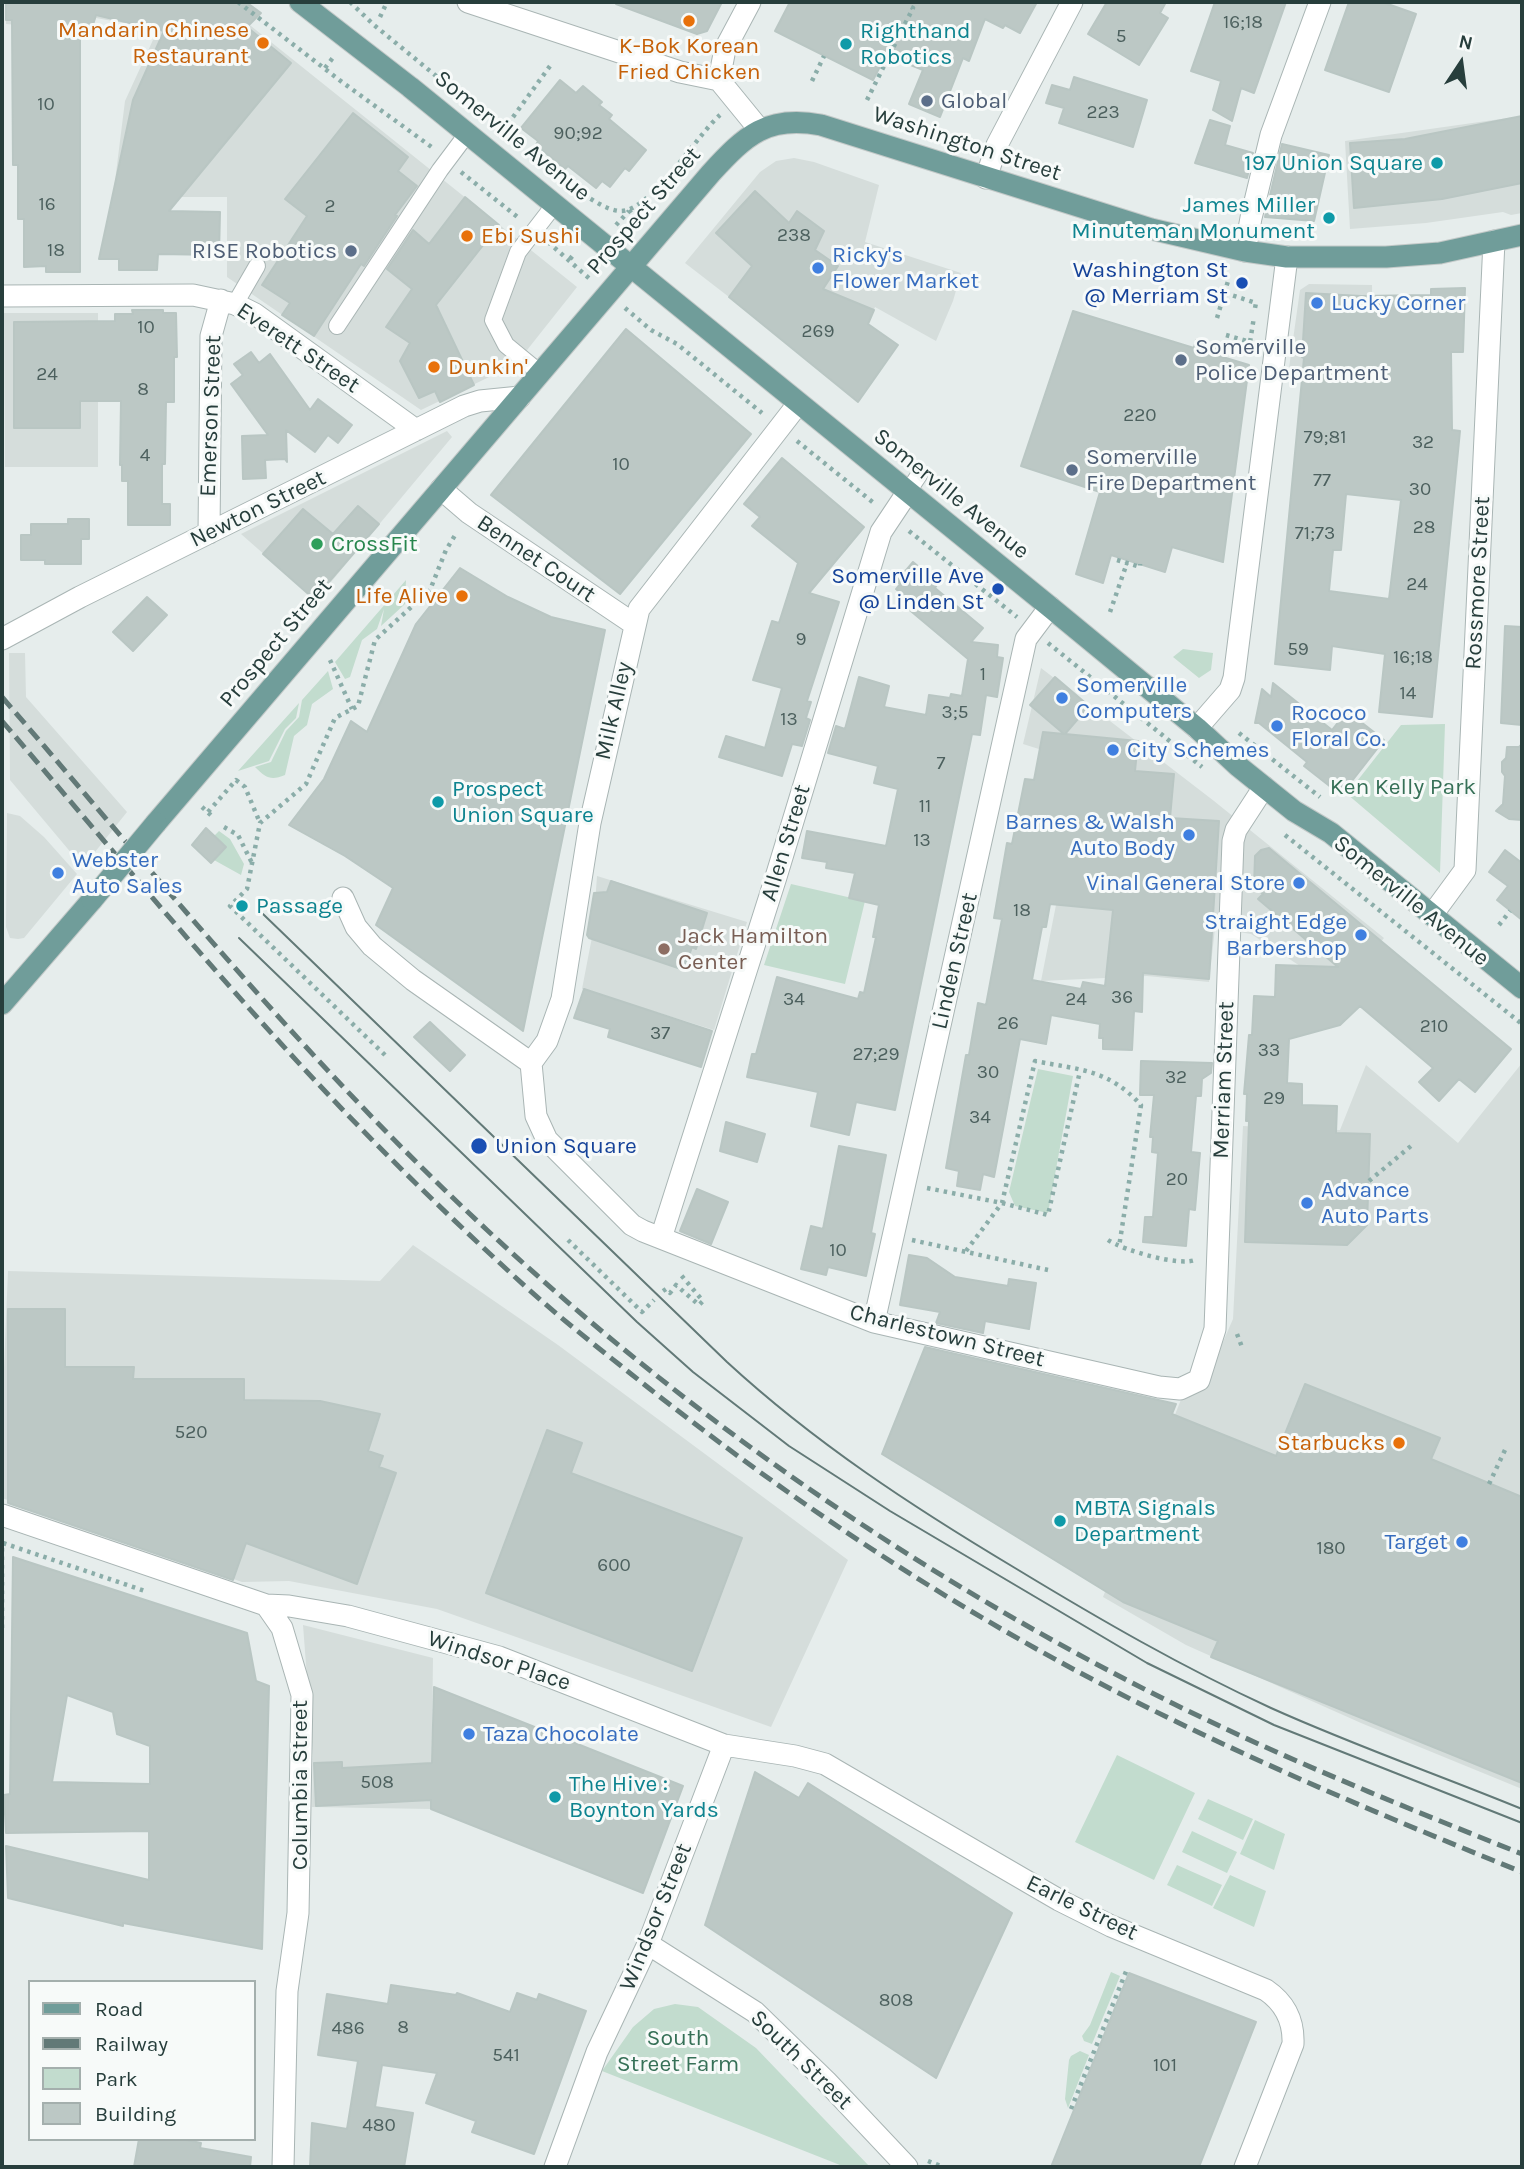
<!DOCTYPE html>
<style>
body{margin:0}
#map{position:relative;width:1524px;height:2169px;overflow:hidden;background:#e6edec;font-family:Karla,sans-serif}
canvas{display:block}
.frame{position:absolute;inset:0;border:4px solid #273e3c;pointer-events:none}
.legend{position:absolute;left:28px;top:1980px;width:228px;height:161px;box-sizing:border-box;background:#f7faf9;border:2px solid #a4afad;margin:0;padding:9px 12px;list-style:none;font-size:21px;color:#273e3c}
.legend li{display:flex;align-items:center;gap:14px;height:35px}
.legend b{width:35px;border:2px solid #a4afad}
.north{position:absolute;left:1426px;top:28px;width:70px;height:70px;-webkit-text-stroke:5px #f7faf9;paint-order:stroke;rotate:13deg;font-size:19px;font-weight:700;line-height:28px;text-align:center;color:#273e3c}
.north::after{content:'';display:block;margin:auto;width:24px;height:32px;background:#273e3c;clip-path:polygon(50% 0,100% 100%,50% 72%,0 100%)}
</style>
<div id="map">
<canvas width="1524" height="2169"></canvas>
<div class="frame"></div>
<ul class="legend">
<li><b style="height:9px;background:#709d9a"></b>Road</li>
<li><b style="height:9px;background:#627977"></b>Railway</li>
<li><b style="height:19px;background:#c2dcce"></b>Park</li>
<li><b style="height:19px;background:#bcc8c5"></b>Building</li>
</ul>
<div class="north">N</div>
</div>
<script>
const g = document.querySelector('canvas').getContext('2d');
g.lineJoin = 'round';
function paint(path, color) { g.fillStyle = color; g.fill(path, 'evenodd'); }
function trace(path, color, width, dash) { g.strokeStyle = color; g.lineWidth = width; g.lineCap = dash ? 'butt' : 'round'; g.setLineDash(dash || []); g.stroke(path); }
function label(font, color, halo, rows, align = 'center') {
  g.font = font + ' Karla,sans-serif'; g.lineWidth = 6; g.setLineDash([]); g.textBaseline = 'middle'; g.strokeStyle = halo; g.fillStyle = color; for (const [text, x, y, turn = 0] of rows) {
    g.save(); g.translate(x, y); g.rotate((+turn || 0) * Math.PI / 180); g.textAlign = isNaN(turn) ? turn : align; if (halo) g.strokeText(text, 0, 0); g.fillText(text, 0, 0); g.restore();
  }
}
const built = new Path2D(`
 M6 2H221L577 287 516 364 421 410 227 277V197H113L125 101 158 29 96 18 91 31 6 24Z
 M1522 116V213L1511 215 1503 212 1426 223 1350 229 1345 141Z
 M794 158 814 162 879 185 865 242 961 273 953 301 936 341 875 307 854 354 831 380 729 297 685 263 760 172 776 161Z
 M1309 284 1372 285 1373 375 1289 368 1300 290Z
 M4 313H98V467H5Z
 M447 431 452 437 316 600 241 534Z
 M9 653H25L26 697 127 812 83 867 10 780Z
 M1041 668 1214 801 1384 938 1340 992 1251 934 1215 928 1209 982 1147 976 1041 981 1056 905 1077 761 1023 744Z
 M7 813 20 816 44 837 77 874 24 938 18 939 10 938 6 927Z
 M597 876 747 922 714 1030 582 989 593 932Z
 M1522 1063V1789L1361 1723 1186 1645 1103 1597 1182 1397 1205 1383 1233 1319 1243 1126 1340 1130 1366 1065 1458 1143Z
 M413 1245 558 1345 848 1560 771 1727 437 1609 289 1581 242 1582 2 1498V1416L8 1271 380 1281Z
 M303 1625 433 1658 431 1809 312 1807 313 1755Z`);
const green = new Path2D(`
 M406 580 405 604 381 626 384 609 377 629 362 640 350 677 345 679 335 662Z
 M1183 649 1213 653 1211 670 1199 678 1173 657Z
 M328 671 333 689 312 704 307 725 294 736 285 775C271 781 266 778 255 767L271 762 286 731 299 717 302 700Z
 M299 703 296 718 285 729 269 761 238 771Z
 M1445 724 1440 873 1347 794 1401 725Z
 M219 831 230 839 244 864 241 875 214 860V836Z
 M791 884 865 901 845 984 764 965Z
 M1038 1069 1073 1076 1048 1213 1015 1206 1009 1192Z
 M1117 1755 1195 1793 1154 1880 1075 1842Z
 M1208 1799 1253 1819 1243 1840 1198 1819Z
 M1255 1820 1285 1834 1274 1870 1240 1854Z
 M1192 1831 1237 1852 1227 1873 1182 1852Z
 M1177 1865 1222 1885 1212 1906 1167 1885Z
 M1230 1875 1266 1891 1254 1927 1213 1908Z
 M1111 1972 1120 1976 1092 2044 1084 2041 1082 2036 1090 2025Z
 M675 2004 698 2007 756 2048 870 2167H845L602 2071 633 2027 654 2009Z
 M1080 2051 1089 2055 1068 2108 1065 2099 1069 2060 1071 2056Z`);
const building = new Path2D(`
 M6 2H246L261 13 247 27 291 63 169 211 220 212 219 255 158 254 157 270H119V259H99L133 100 164 31 96 15 91 31 80 30V272H46V266L24 267V219H18V165H13L12 20H6Z
 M616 2H722L707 31 697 34 616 4Z
 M790 2H1037L1020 33 1005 25 1003 28 985 19 969 61 963 58 940 117 909 104 923 70 886 55 873 80 775 31Z
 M1107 2H1166L1160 13 1168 18 1139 65 1088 34Z
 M1215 2H1286L1254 93 1241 88 1232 121 1213 110 1221 81 1191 71Z
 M1349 2H1382L1416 14 1389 92 1325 70Z
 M1074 77 1147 100 1133 147 1059 123 1064 108 1046 103 1052 85 1070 90Z
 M560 80 576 93 583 86 602 102 599 105 612 115 609 119 646 150 629 171 625 168 610 187 602 181 596 188 568 166 565 169 536 145 538 141 521 128Z
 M353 113 408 157 398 171 417 186 395 215 397 216 364 266 361 264 314 336 282 315 290 303 262 285 307 216 285 199Z
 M1522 116V183L1442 199 1354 208 1350 143 1405 139Z
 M1210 120 1230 126 1225 145 1253 153 1247 178 1195 163Z
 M1282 144 1329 155 1314 221 1265 217Z
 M755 191 789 223 797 211 824 231 815 250 838 266 823 289 874 310 868 324 898 345 858 402 729 297 752 266 716 233Z
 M465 197 499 225 436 305 474 385 440 402 435 391 419 398 400 361 410 343 386 327 412 289 387 269 413 230 429 244Z
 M1465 288 1463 352H1451L1452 430 1460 431 1432 717 1379 712 1385 654 1332 646 1330 670 1275 664 1304 358 1302 357 1306 293 1361 296 1431 295V289ZM1346 494 1401 500 1389 599 1329 591 1333 550H1341Z
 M132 310H163V313H176L177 357H174V402H166L165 464H162V504H170V525H128V481H122V465H120L121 401H80V428H14V322L115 321V314H133Z
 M1073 311 1194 348 1196 340 1219 348 1216 355 1249 365 1223 562 1172 547 1165 572 1111 555 1103 583 1076 574 1100 492 1021 466Z
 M626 329 751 434 620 594 491 495Z
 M251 352 259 363 270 354 310 410 318 399 352 425 338 443 328 435 315 452 286 430 287 462 285 459 265 460 266 478 243 479 242 436 268 435 231 384 243 375 234 364Z
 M782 458 864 527 809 593 839 602 807 701 811 702 806 718 810 720 802 746 792 744 782 776 719 757 726 736 765 748 782 688 753 680 772 621 779 623 798 563 752 526 760 517 744 504Z
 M358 506 379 524 314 599 263 554 303 509 333 534Z
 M68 519H89V539H81V564H45V560H21V535H31V524H68Z
 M913 562 938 583 935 588 983 628 971 642 998 645 997 657 1003 658 997 697 986 695 980 735 972 734 895 1110 856 1102 849 1135 811 1126 818 1092 747 1077 752 1054H756L777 977 858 999 860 992 864 993 876 937H873L879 905 849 898 855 873 826 868 827 862 802 858 807 831 886 846 898 789 874 783 878 766 828 753 836 726 845 729 859 677 889 686 884 707 926 715 929 695 950 698 951 694 962 696 968 659 900 602 904 596 896 589 900 584 897 581Z
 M460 568 508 597 551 617 605 630 523 1031 376 925 393 888 345 856 289 825 324 779 351 721 367 732 416 624Z
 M147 597 167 615 133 651 113 632Z
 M1505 626 1522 627V725L1501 723Z
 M1055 677 1089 706 1065 734 1138 741 1135 771 1174 774 1170 818 1219 821 1209 979 1143 973 1142 1012 1134 1011 1132 1050 1103 1049V1038H1099L1100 1024 1051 1015 1046 1044 1020 1039 994 1177 983 1174 980 1190 957 1186 959 1171 946 1168 966 1055H969L978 1003 986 1005 1002 919 994 918 1007 843 1012 844 1025 779 1034 780 1043 732 1064 734 1030 705ZM1050 904 1113 910 1105 986 1083 982 1081 989 1032 980 1042 927H1046Z
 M1273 683 1332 730 1347 711 1384 740 1341 795 1304 766 1307 762 1259 723H1255L1262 689 1271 697Z
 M1522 744V820L1509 819 1496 811 1503 804 1505 776 1502 772V762L1506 758 1507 747H1519Z
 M206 828 226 847 211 863 192 845Z
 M1269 848 1511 1049 1475 1092 1459 1079 1439 1101 1419 1082 1433 1068 1360 1006 1340 1025 1289 1039 1287 1083 1302 1084V1105L1337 1106 1336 1133 1370 1134 1367 1225 1347 1245 1245 1242 1249 1121H1246L1247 1094H1244L1249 1035H1252L1254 996 1275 997 1276 965 1338 967 1258 899 1263 894 1254 887 1255 856 1261 850Z
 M1505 850 1522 863V920L1497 900 1508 886 1489 872Z
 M611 881 707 913 696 949 692 947 684 970 589 938 587 935 594 893 607 892Z
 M584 989 712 1031 701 1067 608 1037 610 1029 574 1018Z
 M430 1022 465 1055 450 1071 414 1037Z
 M1141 1061 1212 1063 1211 1073 1202 1079 1201 1096H1196L1191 1152 1200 1153 1195 1210 1189 1209 1186 1246 1143 1242 1145 1217H1153L1158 1153 1152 1152 1153 1137H1150L1154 1095H1140Z
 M726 1122 765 1134 757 1162 720 1151Z
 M839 1146 886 1155 871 1233 875 1234 866 1276 828 1267 826 1275 801 1269 811 1226 823 1229Z
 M697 1189 728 1202 711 1244 680 1231Z
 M909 1255 927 1258 955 1277 1008 1286 1009 1279 1036 1283 1029 1329 985 1321 983 1333 936 1323 940 1312 900 1305Z
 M8 1309H65V1367H134L133 1379H244V1400L320 1401 380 1414 368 1451 383 1456 379 1467 396 1473 357 1584 246 1543 233 1580 8 1503Z
 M925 1347 1176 1404 1172 1414 1276 1456 1305 1384 1440 1438 1431 1459 1522 1497V1783L1211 1657 1218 1641 1123 1602 882 1454Z
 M547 1430 582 1443 571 1473 742 1538 692 1671 486 1593Z
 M13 1557 247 1633 256 1681 269 1686 262 1949 123 1923V1926L8 1898 6 1846 149 1880V1831L6 1833 4 1795 10 1794ZM67 1695 113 1712 117 1734 150 1746V1784L52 1782Z
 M434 1687 683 1786 643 1893 431 1809V1800L316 1806 314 1763 342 1762V1768L432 1763Z
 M755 1772 799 1798 808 1783 1012 1913 936 2078 705 1925Z
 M1129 1973 1256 2022 1199 2167H1051Z
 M391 1985 456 1995 457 1993 510 2012 517 1993 537 2000 539 1994 586 2011 534 2154 472 2132 476 2121 426 2103 437 2073 382 2065 375 2107 413 2113 404 2167H310L312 2123 347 2129 358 2061 318 2055 327 1994 388 2004Z
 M139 2139H182L201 2143 200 2148 251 2157 250 2167H134Z`);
const path = new Path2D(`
 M238 2 342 82 433 148
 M350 2 374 25 469 103
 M380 17 387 2
 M325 68 335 55
 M812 81 824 56
 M867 100 913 8 911 7
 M508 124 550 66
 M461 172 520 219
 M576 190C589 197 605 210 620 211 649 213 697 135 720 115
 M629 210 639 224
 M616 225 629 211
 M548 242 591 280
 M570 259 574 254
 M1225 293 1256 303 1255 308
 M625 308 651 330 677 344 762 413
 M1217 318 1228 281
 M1226 335 1250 342 1254 317
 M797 441 875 504
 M909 531 1017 617
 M1117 560 1140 567V564
 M1110 612 1127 563
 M1048 643 1202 767
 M330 660 352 709
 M1239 733 1320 797
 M202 807 214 818
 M208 812 236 780 245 787 260 823
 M224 827 238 835 252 863
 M1285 835 1522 1024
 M1499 925 1510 911
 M385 1055 230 906 247 889 260 823 306 784 335 718 358 706 375 640 430 590 446 550 457 532
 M1369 1181 1411 1146
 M927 1188 1002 1203 1048 1215 1080 1071
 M568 1240 642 1312 654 1300
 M912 1240 1048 1270
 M1108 1240C1123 1250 1182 1268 1197 1259
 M966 1251 1002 1203 1035 1061C1080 1070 1108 1069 1141 1105L1119 1247
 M663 1291 666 1289 670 1293 676 1285 699 1305 703 1301 681 1275 682 1271
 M1237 1334 1242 1347
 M1489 1484 1505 1450
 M3 1543 145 1591
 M2 1628V1542
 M1071 2109 1127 1969
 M928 2161 943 2167`);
const lane = new Path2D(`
 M235 304 257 266
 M337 326 440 170 467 134
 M540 373 506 345 493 320 518 252 555 204
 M907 493 919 475`);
const street = new Path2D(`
 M468 2 680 72 719 80 759 129
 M719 80 725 49 750 2
 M986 178 997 145 1072 2
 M1245 251 1251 218 1271 135 1320 2
 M2 296 193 295 235 304 255 314 416 430
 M441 489 469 513 634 624
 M209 533 211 336 221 300
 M2 639 80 597 464 406 480 401 520 397
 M1197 728 1230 690 1234 678 1287 257
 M343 898 356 927 372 946 413 980 531 1063 536 1116 547 1140 632 1225 643 1231 874 1322 1159 1387 1180 1389 1199 1380 1215 1329 1233 841 1236 830 1264 787
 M1432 915 1465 870 1494 241
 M531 1063 547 1041 562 999 590 823 639 609 798 404
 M661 1238 776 877 881 532 907 493
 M874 1322 1026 639 1050 607
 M2 1515 266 1605 282 1628 302 1695 298 1913 287 1991 283 2167
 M266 1605 289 1606 348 1616 499 1657 724 1745 795 1756 825 1764 1059 1900 1111 1926 1266 1990C1285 2003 1294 2021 1293 2044L1245 2167
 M648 1944 755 2012 826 2081 907 2167
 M555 2167 597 2052 648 1944 724 1745`);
const primary = new Path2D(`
 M300 2 410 87 1050 607 1197 728 1238 766 1294 811 1331 833 1522 988
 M156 823 711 173C746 135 767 115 821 125L1151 229 1245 251 1287 257H1386L1440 253 1522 235
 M2 1004 92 900`);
const tram = new Path2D(`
 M263 914 727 1362C815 1443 913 1507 1015 1568 1099 1619 1182 1667 1271 1708 1353 1745 1439 1775 1522 1809
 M239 938 637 1322 693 1372 789 1446 890 1511 1147 1663 1274 1725 1522 1823`);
const rail = new Path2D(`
 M2 697C158 878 310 1066 487 1230 690 1419 924 1580 1174 1704 1287 1760 1405 1807 1522 1854
 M2 721C103 839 202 959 308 1073 374 1144 444 1212 515 1277 558 1317 605 1353 650 1389 812 1517 988 1631 1175 1721 1288 1776 1405 1825 1522 1872`);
const primaryBridge = new Path2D(`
 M92 900 156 823`);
const markers = [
 [689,21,7,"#e8710a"],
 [263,43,7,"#e8710a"],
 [846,44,7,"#0f9aa8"],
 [927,101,7,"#5c6f8a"],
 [1437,163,7,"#0f9aa8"],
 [1329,218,7,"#0f9aa8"],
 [467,236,7,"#e8710a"],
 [351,251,7,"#5c6f8a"],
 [818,268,7,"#3f7fe0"],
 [1242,283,7,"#1a4fb4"],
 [1317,303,7,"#3f7fe0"],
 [1181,360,7,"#5c6f8a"],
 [434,367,7,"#e8710a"],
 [1072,470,7,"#5c6f8a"],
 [317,544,7,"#2e9e5b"],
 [998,589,7,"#1a4fb4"],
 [462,596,7,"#e8710a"],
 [1062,698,7,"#3f7fe0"],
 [1277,726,7,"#3f7fe0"],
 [1113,750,7,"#3f7fe0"],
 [438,802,7,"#0f9aa8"],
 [1189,835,7,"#3f7fe0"],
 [58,873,7,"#3f7fe0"],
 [1299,883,7,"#3f7fe0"],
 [242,906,7,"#0f9aa8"],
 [1361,935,7,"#3f7fe0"],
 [664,949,7,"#8d6e63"],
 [479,1146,9,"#1a4fb4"],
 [1307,1203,7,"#3f7fe0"],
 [1399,1443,7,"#e8710a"],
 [1060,1521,7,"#0f9aa8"],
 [1462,1542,7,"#3f7fe0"],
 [469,1734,7,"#3f7fe0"],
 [555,1797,7,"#0f9aa8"]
];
const numberNames = [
 ["16;18",1243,23],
 ["5",1121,37],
 ["10",46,105],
 ["223",1103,113],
 ["90;92",578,134],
 ["16",47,205],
 ["2",330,207],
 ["238",794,236],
 ["18",56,251],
 ["10",146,328],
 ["269",818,332],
 ["24",47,375],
 ["8",143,390],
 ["220",1140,416],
 ["79;81",1325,438],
 ["32",1423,443],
 ["4",145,456],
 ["10",621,465],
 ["77",1322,481],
 ["30",1420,490],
 ["28",1424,528],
 ["71;73",1315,534],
 ["24",1417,585],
 ["9",801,640],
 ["59",1298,650],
 ["16;18",1413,658],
 ["1",983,675],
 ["14",1408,694],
 ["3;5",955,713],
 ["13",789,720],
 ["7",941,764],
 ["11",925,807],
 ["13",922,841],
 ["18",1022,911],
 ["36",1122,998],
 ["34",794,1000],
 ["24",1076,1000],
 ["26",1008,1024],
 ["210",1434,1027],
 ["37",660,1034],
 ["33",1269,1051],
 ["27;29",876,1055],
 ["30",988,1073],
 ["32",1176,1078],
 ["29",1274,1099],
 ["34",980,1118],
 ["20",1177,1180],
 ["10",838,1251],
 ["520",191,1433],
 ["180",1331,1549],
 ["600",614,1566],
 ["508",377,1783],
 ["808",896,2001],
 ["8",403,2028],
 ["486",348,2029],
 ["541",506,2056],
 ["101",1165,2066],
 ["480",379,2126]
];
const foodNames = [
 ["Mandarin Chinese",249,30],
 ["Restaurant",249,56],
 ["K-Bok Korean",689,46,"center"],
 ["Fried Chicken",689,72,"center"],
 ["Ebi Sushi",481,236,"left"],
 ["Dunkin'",448,367,"left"],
 ["Life Alive",448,596],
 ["Starbucks",1385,1443]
];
const cultureNames = [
 ["Righthand",860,31],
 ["Robotics",860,57],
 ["197 Union Square",1423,163,"right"],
 ["James Miller",1315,205,"right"],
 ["Minuteman Monument",1315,231,"right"],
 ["Prospect",452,789],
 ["Union Square",452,815],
 ["Passage",256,906],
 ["MBTA Signals",1074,1508],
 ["Department",1074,1534],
 ["The Hive :",569,1784],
 ["Boynton Yards",569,1810]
];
const serviceNames = [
 ["Global",941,101],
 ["RISE Robotics",337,251,"right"],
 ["Somerville",1195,347],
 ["Police Department",1195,373],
 ["Somerville",1086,457],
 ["Fire Department",1086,483]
];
const streetNames = [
 ["Somerville Avenue",512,136,39],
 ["Washington Street",967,144,18],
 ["Prospect Street",644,211,-49],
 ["Everett Street",298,348,34],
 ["Emerson Street",211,416,-88],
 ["Somerville Avenue",951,494,39],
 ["Newton Street",258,509,-26],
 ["Bennet Court",536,559,34],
 ["Rossmore Street",1478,583,-87],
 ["Prospect Street",276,643,-50],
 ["Milk Alley",614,711,-77],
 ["Allen Street",786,843,-73],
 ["Somerville Avenue",1411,901,39],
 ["Linden Street",955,961,-77],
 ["Merriam Street",1224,1080,-88],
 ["Charlestown Street",947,1336,14],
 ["Windsor Place",499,1661,18],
 ["Columbia Street",300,1785,-90],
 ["Earle Street",1082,1908,26],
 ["Windsor Street",656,1917,-68],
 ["South Street",801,2060,44]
];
const shopNames = [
 ["Ricky's",832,255],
 ["Flower Market",832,281],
 ["Lucky Corner",1331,303],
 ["Somerville",1076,685],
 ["Computers",1076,711],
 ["Rococo",1291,713],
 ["Floral Co.",1291,739],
 ["City Schemes",1127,750],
 ["Barnes & Walsh",1175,822,"right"],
 ["Auto Body",1175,848,"right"],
 ["Webster",72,860],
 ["Auto Sales",72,886],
 ["Vinal General Store",1285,883,"right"],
 ["Straight Edge",1347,922,"right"],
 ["Barbershop",1347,948,"right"],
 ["Advance",1321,1190],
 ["Auto Parts",1321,1216],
 ["Target",1448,1542,"right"],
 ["Taza Chocolate",483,1734]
];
const transitNames = [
 ["Washington St",1228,270],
 ["@ Merriam St",1228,296],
 ["Somerville Ave",984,576],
 ["@ Linden St",984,602],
 ["Union Square",495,1146,"left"]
];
const leisureNames = [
 ["CrossFit",331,544]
];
const parkNames = [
 ["Ken Kelly Park",1403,787],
 ["South",678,2038],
 ["Street Farm",678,2064]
];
const educationNames = [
 ["Jack Hamilton",678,936],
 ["Center",678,962]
];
paint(built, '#d5dddb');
paint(green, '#c2dcce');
paint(building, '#bcc8c5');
trace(building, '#b9c6c3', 2);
trace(lane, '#a9b5b4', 18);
trace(street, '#a9b5b4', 23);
trace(primary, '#c3c9c8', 23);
trace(path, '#8bada9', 4.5, [3.5, 5]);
trace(lane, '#fff', 16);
trace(street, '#fff', 21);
trace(primary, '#709d9a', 21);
trace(tram, '#627977', 2);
trace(rail, '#627977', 5, [14, 7]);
trace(primaryBridge, '#c3c9c8', 23, []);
trace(primaryBridge, '#709d9a', 21);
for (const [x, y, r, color] of markers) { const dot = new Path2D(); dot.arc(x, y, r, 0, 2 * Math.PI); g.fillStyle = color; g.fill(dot); trace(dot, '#f7faf9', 2.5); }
label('19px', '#4c605e', null, numberNames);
label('23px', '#c56008', '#f7faf9', foodNames, 'right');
label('23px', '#0d838f', '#f7faf9', cultureNames, 'left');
label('23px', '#4e5e75', '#f7faf9', serviceNames, 'left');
label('23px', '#273e3c', '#f7faf9', streetNames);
label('23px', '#366cbe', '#f7faf9', shopNames, 'left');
label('23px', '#164399', '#f7faf9', transitNames, 'right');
label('23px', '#27864d', '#f7faf9', leisureNames, 'left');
label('23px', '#367057', '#f7faf9', parkNames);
label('23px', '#785e54', '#f7faf9', educationNames, 'left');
</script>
